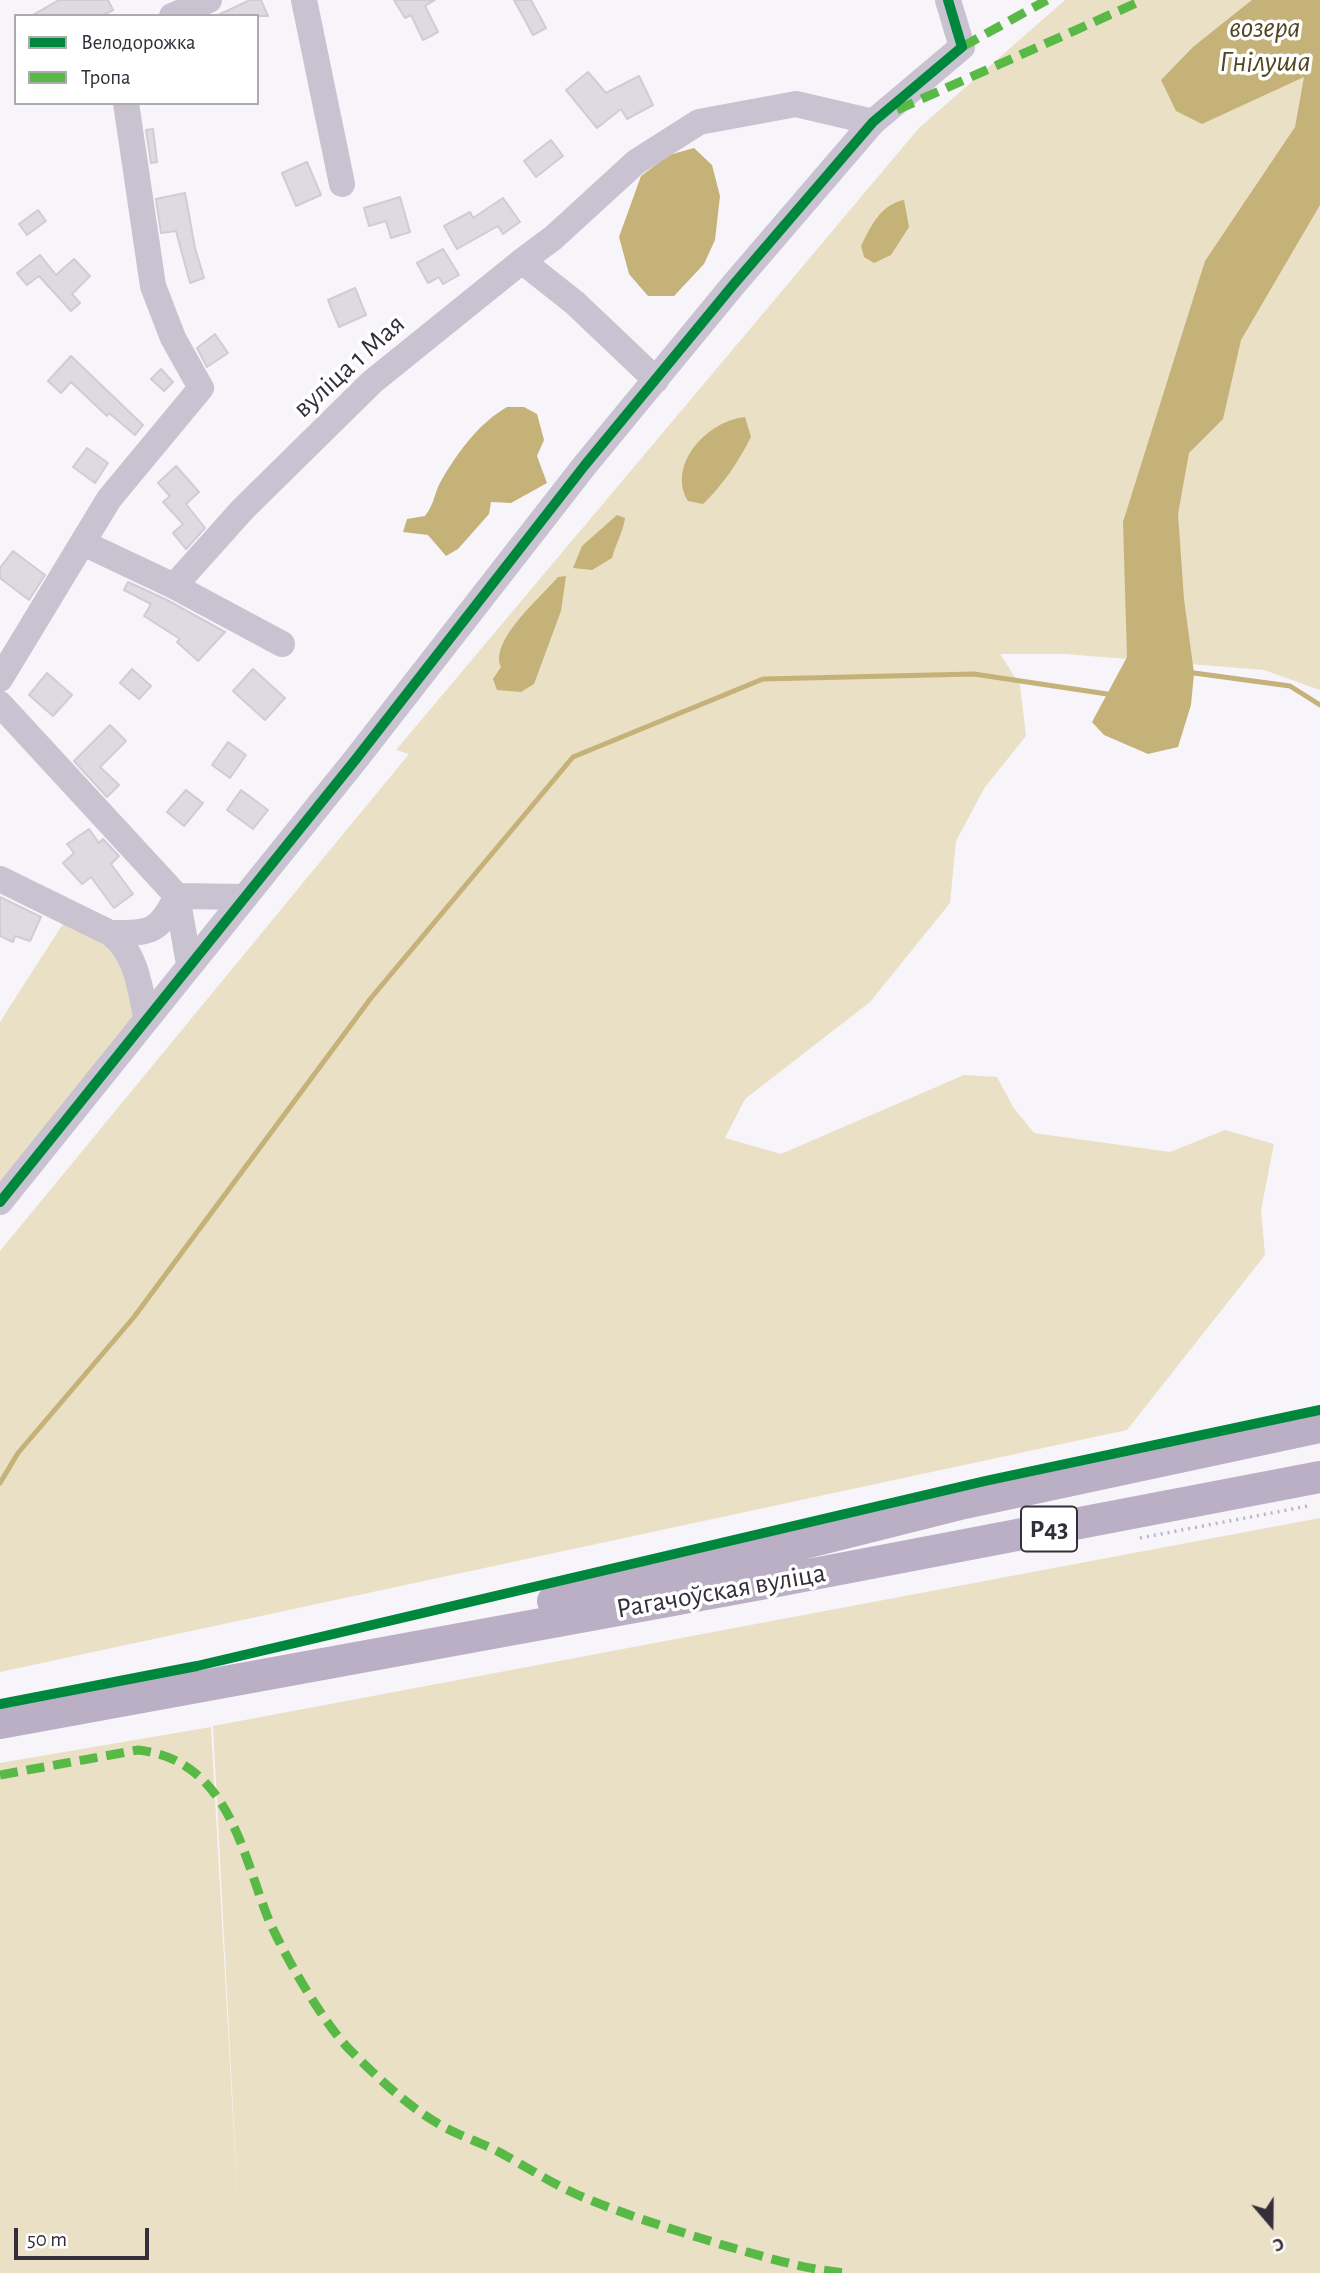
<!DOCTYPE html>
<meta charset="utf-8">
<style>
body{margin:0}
#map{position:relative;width:1320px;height:2273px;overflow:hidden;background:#f7f4fa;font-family:"Alegreya Sans",sans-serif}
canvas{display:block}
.legend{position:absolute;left:14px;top:14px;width:245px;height:91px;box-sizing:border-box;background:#fff;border:2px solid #adabb0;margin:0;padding:9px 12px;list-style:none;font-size:21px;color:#332e39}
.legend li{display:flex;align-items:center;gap:14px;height:35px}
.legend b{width:35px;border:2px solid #adabb0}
.north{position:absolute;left:1236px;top:2189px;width:70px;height:70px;-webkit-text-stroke:5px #fff;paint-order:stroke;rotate:160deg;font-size:19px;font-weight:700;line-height:28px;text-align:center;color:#332e39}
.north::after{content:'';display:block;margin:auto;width:24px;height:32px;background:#332e39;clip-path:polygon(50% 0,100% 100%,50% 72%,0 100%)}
.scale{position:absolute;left:14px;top:2228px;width:135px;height:32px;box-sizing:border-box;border:4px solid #332e39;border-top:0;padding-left:9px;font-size:21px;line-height:24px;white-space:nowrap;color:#332e39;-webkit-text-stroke:5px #fff;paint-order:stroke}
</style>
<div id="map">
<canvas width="1320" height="2273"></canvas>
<ul class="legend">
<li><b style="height:9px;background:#00873e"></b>Велодорожка</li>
<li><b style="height:9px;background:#58b947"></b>Тропа</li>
</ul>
<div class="north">С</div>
<div class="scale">50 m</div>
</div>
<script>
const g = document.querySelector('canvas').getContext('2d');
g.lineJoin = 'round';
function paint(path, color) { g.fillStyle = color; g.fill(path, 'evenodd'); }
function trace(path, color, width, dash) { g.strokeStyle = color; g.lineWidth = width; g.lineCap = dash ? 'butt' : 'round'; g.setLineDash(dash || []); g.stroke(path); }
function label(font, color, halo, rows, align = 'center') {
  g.font = font + ' "Alegreya Sans",sans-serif'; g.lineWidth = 7; g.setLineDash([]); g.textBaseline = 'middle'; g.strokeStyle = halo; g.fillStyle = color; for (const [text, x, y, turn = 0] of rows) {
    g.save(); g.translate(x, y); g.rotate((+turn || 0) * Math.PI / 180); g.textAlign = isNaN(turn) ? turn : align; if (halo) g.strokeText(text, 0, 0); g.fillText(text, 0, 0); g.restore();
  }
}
const green = new Path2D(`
 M1065 0H1320V690L1264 670 1065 654H1000L1020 685 1026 736 985 787 956 841 950 903 870 1002 745 1099 725 1138 781 1154 964 1075 997 1077 1013 1107 1034 1133 1170 1152 1225 1130 1274 1144 1261 1210 1265 1255 1127 1430 0 1672V1251L409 754 396 750 919 128Z
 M66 919 115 951 127 977 136 1017 0 1187V1022Z
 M1320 1518V2273H0V1763L211 1727 240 2242 213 1726Z`);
const water = new Path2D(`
 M1252 0H1320V205L1241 340 1223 419 1189 453 1178 514 1184 599 1194 673 1191 705 1178 747 1148 754 1104 735 1092 722 1127 657 1123 522 1205 261 1295 127 1304 77 1202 124 1176 111 1161 80 1193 47Z
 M694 148 712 165 720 196 715 240 704 264 674 296H648L629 274 619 237 641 176 669 155Z
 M904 200 909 227 891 255 874 263 864 257 861 246C871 226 880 205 904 200Z
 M507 407H524L537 414 544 440 537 456 547 483 511 503 491 502 489 514 458 549 446 556 428 535 403 532 407 519 425 516C435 503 434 493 441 481 457 453 479 423 507 407Z
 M745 417 751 437C738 462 724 484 703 504L688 501C666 464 709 420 745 417Z
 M617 515 625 518C624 529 615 546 612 558L592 570 573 568 582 546Z
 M566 576 561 611 534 684 521 692 497 690 493 679 501 667C489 641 541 597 558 577Z`);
const stream = new Path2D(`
 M1194 673 1290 686 1320 705
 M0 1483 18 1453 134 1317 371 998 573 757 763 679 974 674 1107 694`);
const building = new Path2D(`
 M59 0H108L113 10 102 16H31Z
 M250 0H261L268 16H216Z
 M394 0H435L425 6 438 32 423 40 411 15 405 18Z
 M514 0H531L546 28 533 35Z
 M588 72 606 93 639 76 653 105 627 119 621 109 597 128 566 90Z
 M153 129 157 162 151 163 146 130Z
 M551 140 563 156 536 177 524 161Z
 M307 162 321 195 296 206 282 173Z
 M185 193 195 248 204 278 190 283 176 231 161 233 156 199Z
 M400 197 410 232 391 238 386 221 369 226 364 208Z
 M503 198 520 222 503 234 498 226 457 249 444 226 470 212 473 218Z
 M38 210 46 221 27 235 19 224Z
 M443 249 459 275 443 284 439 277 428 283 417 263Z
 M40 255 56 275 74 259 90 276 72 294 80 303 71 311 39 276 27 285 17 273Z
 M355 288 366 315 339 327 328 300Z
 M215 334 228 353 207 367 197 348Z
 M71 356 143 425 135 435 109 413 107 416 71 382 61 393 48 381Z
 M161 369 173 382 164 391 151 379Z
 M87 448 108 463 95 483 73 467Z
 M176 466 199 492 186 504 205 528 186 549 173 533 183 524 163 502 170 496 158 483Z
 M13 551 45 575 29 600 0 578V568Z
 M128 582 167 600 225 632 198 661 177 642 180 639 144 616 151 604 124 590Z
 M132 669 151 686 139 699 120 683Z
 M253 669 285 698 265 720 233 691Z
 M47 673 72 695 53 716 29 695Z
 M110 725 126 741 100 767 119 785 107 797 74 761Z
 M228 742 246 755 230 778 212 765Z
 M186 790 203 803 184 826 167 812Z
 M241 790 268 810 253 829 227 810Z
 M89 829 99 843 103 839 119 856 111 864 133 894 114 908 91 877 82 884 63 863 74 853 67 844Z
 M0 897 41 917 30 941 15 936 13 942 0 936Z`);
const path = new Path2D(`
 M1140 1538 1308 1506
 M305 1641 533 1587`);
const minor = new Path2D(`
 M304 0 342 184
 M172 16 209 0
 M522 261 553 238 636 162 699 122 796 104 873 122
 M83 543 174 586 243 509 372 382 522 261 575 303 656 380
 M174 586 282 644
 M0 679 109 499 201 388 173 338 153 286 126 103
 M0 704 177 896 189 964
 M0 879 110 933C136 952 140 987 146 1017
 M110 933C152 933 158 933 177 896L244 897
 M0 1202 356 759 585 465 734 284 873 122 962 47 948 0`);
const major = new Path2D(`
 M553 1601 729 1562 964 1503 1320 1427
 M0 1723 777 1581 1320 1477`);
const quiet = new Path2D(`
 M962 47 1047 0
 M897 110 1143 0
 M0 1775 138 1750C228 1760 241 1850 268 1918 284 1955 321 2019 348 2048 377 2077 410 2109 446 2128 463 2137 482 2143 499 2152 525 2166 551 2183 578 2195 625 2215 674 2230 723 2245 765 2257 802 2269 846 2273`);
const cycleway = new Path2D(`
 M0 1202 356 759 585 465 734 284 873 122 962 47 948 0
 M0 1704 197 1666 985 1481 1320 1410`);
const shields = [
 [1049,1529,56]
];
const shieldNames = [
 ["Р43",1049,1529]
];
const streetNames = [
 ["вуліца 1 Мая",349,366,-42],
 ["Рагачоўская вуліца",721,1591,-10]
];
const waterNames = [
 ["возера",1265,28],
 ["Гнілуша",1265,62]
];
paint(green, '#eae0c5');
paint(water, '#c5b278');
trace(stream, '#c5b278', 5);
paint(building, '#dedae2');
trace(building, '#d0ccd5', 2);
trace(path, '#bcb6c1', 3.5, [2, 5]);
trace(minor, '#c9c2d1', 26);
trace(major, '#baafc4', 32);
trace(quiet, '#58b947', 9, [18, 9]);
trace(cycleway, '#00873e', 10);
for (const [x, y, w] of shields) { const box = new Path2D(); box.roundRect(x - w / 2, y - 22.5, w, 45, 5); g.fillStyle = '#fff'; g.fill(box); trace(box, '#332e39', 2); }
label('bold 26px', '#332e39', null, shieldNames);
label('28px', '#332e39', '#fff', streetNames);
label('italic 30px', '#524722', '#fff', waterNames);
</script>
